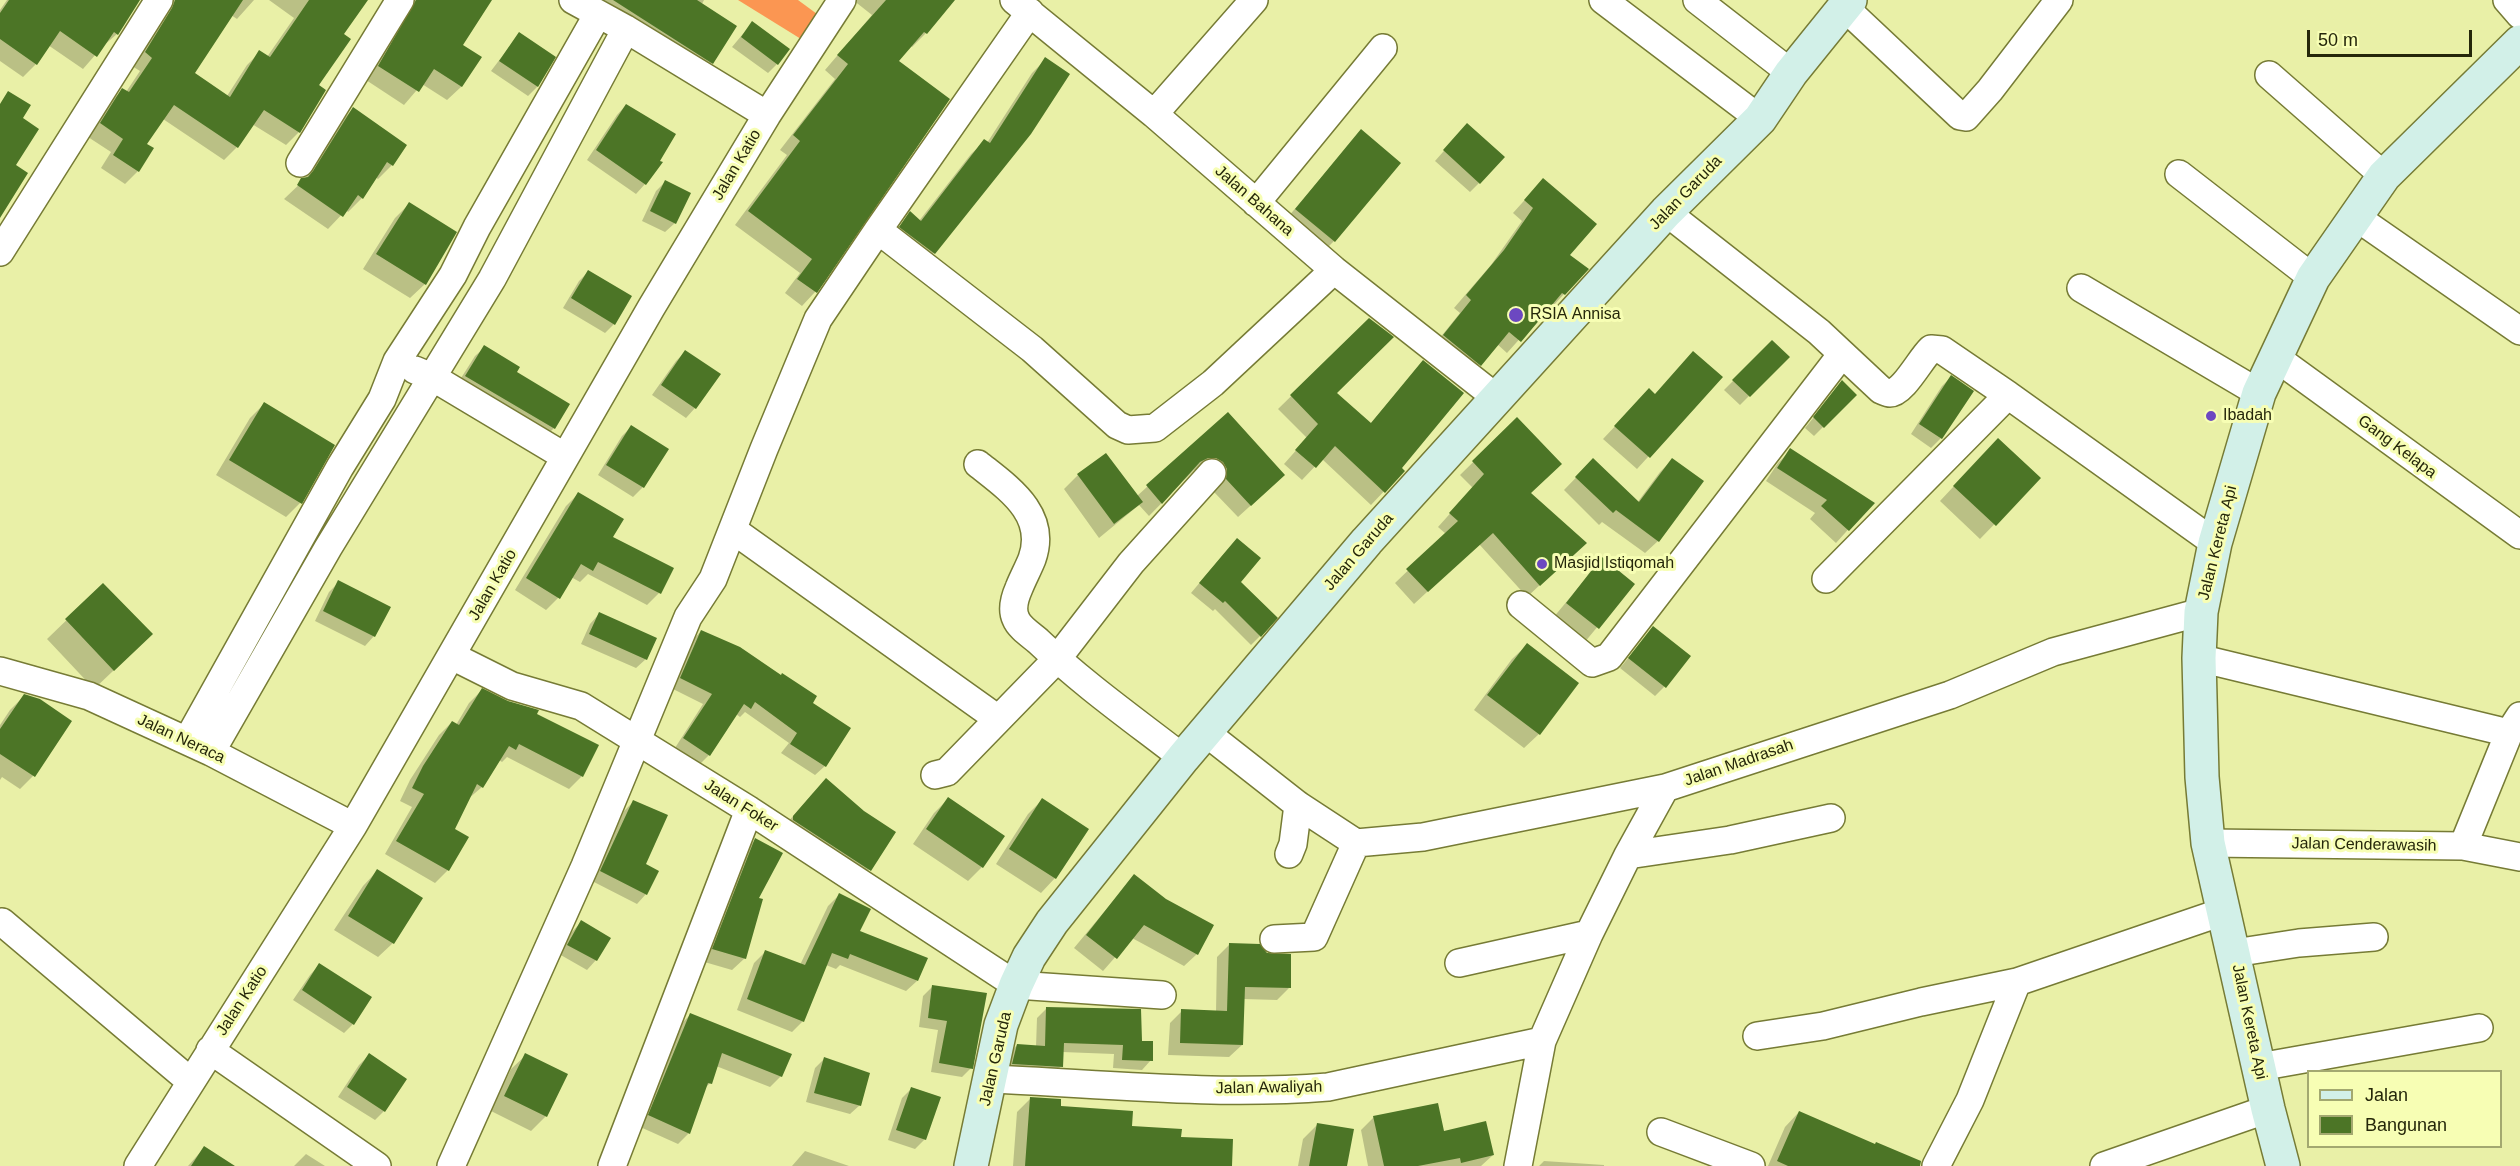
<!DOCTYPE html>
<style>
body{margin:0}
#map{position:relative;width:2520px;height:1166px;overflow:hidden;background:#e9f0a7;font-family:Arial,sans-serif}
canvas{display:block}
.legend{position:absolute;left:2307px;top:1070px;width:195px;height:78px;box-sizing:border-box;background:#f7feb4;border:2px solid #a3a870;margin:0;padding:8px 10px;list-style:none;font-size:18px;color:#25270a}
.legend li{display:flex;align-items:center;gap:12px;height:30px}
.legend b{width:30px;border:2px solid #a3a870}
.scale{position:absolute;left:2307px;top:30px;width:165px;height:27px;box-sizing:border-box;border:3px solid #25270a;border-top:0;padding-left:8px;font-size:18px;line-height:21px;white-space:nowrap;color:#25270a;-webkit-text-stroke:4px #f7feb4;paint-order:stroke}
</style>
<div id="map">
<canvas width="2520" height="1166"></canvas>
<ul class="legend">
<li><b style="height:8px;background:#d2f0e8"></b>Jalan</li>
<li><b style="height:16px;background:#4c7526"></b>Bangunan</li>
</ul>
<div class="scale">50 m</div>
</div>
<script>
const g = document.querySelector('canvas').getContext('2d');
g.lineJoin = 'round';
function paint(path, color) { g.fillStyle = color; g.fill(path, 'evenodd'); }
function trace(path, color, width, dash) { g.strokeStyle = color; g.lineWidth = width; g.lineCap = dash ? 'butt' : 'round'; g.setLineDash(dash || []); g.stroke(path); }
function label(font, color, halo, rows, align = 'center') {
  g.font = font + ' Arial,sans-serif'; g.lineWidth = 6; g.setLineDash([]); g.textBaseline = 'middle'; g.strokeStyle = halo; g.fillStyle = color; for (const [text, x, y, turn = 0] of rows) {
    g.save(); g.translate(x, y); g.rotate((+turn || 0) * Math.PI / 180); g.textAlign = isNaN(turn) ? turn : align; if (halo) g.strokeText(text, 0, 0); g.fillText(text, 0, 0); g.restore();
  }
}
const forest = new Path2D(`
 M738 0H798L817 14 801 39Z`);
const shadow = new Path2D(`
 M7 0H139L117 34 103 46 83 69 48 45 36 64 23 77 0 61V10Z
 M154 0H254L237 19 231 15 193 73 227 96 247 65 260 52 267 57 294 18 269 0H356L299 132 286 145 252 124 237 147 224 160 163 119 145 144 138 171 125 184 101 168 111 152 88 137 109 103 122 90 126 92 140 71 132 66Z
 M414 0H488L461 45 479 57 461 87 447 100 422 84 404 105 366 80Z
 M592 0H704L702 4 712 63 702 72Z
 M853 0H953L926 33 912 47 911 46 897 62 948 99 815 292 802 306 785 293 800 273 735 225 787 155 780 150 835 79 825 70 872 15Z
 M752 23 777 64 768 73 732 47Z
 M519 34 554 57 537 87 528 96 491 71Z
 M1046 59 934 253 920 266 887 241 910 214 919 221 971 154 985 141 987 143 1032 73Z
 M626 105 645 184 636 194 587 160 617 115Z
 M353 109 392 165 378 179 375 177 362 198 348 212 346 210 328 229 284 199 305 179 339 123Z
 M1361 131 1334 241 1320 255 1282 224Z
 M1458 135 1479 183 1470 192 1435 161Z
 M665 182 675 223 665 232 642 221 656 191Z
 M1531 193 1564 294 1552 307 1550 305 1507 353 1497 344 1468 377 1431 349 1460 313 1454 308 1491 265 1522 221 1513 213Z
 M409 204 425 284 410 298 363 269 395 218Z
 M588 272 614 324 605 333 563 308 579 281Z
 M1369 320 1335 393 1370 424 1423 362 1400 468 1403 471 1371 505 1322 459 1302 480 1284 464 1307 438 1278 409Z
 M1772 342 1788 357 1740 405 1724 390Z
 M485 347 515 372 554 428 545 437 456 386 475 356Z
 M685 352 695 408 686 418 652 395 676 361Z
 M1721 377 1637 469 1603 439 1637 403Z
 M1951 377 1972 391 1941 438 1931 448 1911 434 1942 386Z
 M1842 383 1855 395 1814 436 1805 428Z
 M264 404 300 503 286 517 216 475 250 418Z
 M1228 414 1270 488 1238 517 1214 492 1215 482 1203 470H1194L1149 516 1139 505 1099 538 1064 489 1078 475 1137 496Z
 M1517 419 1529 494 1572 555 1527 597 1479 544 1414 604 1395 583 1446 534 1438 527 1473 488 1460 475Z
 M631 427 667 449 643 487 633 497 598 475 622 436Z
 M1791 450 1872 503 1836 543 1810 519 1815 513 1766 481 1778 463Z
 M1984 454 2039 478 1980 539 1940 501Z
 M1593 460 1637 503 1660 472 1672 460 1658 541 1645 553 1602 522 1599 525 1564 490Z
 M578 494 611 538 659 593 647 605 588 574 580 582 571 577 558 598 546 610 515 590 566 506Z
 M1228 549 1260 636 1251 645 1215 609 1213 611 1191 593Z
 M1602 559 1633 584 1584 643 1553 618Z
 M339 582 374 636 365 646 315 621 329 592Z
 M103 585 132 653 94 689 47 639Z
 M599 614 646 659 636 668 581 644 590 624Z
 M1653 628 1664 687 1655 696 1620 668Z
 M701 631 811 703 825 766 815 775 781 753 789 743 745 712 740 717 736 714 709 755 700 764 675 748 703 704 671 688 692 641Z
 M1527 645 1539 734 1524 748 1474 710 1512 659Z
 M482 690 535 714 582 776 569 789 507 757 502 762 499 760 482 787 468 799 453 830 448 870 435 883 385 854 412 807 400 801 410 780 439 735 452 722 456 725 469 703Z
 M24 696 33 776 20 789 2 777 0 780V725L10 710Z
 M813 793 869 870 857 882 781 830Z
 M948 799 982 867 968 881 913 844 934 813Z
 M1042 800 1055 878 1041 893 996 864 1028 814Z
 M633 802 644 865 646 894 637 904 592 881 624 811Z
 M755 840 756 899 745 958 732 970 701 961 743 852Z
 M377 871 420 898 393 943 378 957 334 930 363 886Z
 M1134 876 1197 954 1184 966 1132 938 1103 971 1074 948Z
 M839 895 858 932 917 981 906 991 840 965 836 969 826 965 803 1021 792 1032 737 1010 754 963 765 952 800 965 828 906Z
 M581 922 596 960 587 970 559 954 572 932Z
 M1229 945 1289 988 1277 1000 1243 999 1242 1045 1229 1057 1168 1055 1170 1023 1182 1011 1216 1012 1217 957Z
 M319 965 353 1024 344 1033 293 1000 310 975Z
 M933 986 971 1068 962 1077 931 1072 938 1030 919 1027 923 996Z
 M1046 1009 1140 1042 1151 1060 1142 1070 1113 1068 1114 1054 1062 1052 1061 1066 1052 1076 1003 1073 1008 1055 1017 1045 1036 1047 1037 1018Z
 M690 1015 781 1076 770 1087 716 1066 710 1083 705 1088 689 1133 678 1144 638 1126 679 1026Z
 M369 1055 384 1111 375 1120 338 1097 359 1065Z
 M526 1055 566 1075 546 1116 531 1131 491 1111 511 1069Z
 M824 1059 860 1105 850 1114 806 1102 815 1068Z
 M911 1089 925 1139 915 1149 888 1140 902 1098Z
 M1031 1098 1131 1127 1179 1138 1230 1166H1013L1017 1112Z
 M1799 1112 1874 1146 1912 1166H1768L1785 1127Z
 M1374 1117 1442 1133 1493 1155 1481 1166H1368L1361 1130Z
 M1317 1125 1346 1166H1298L1303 1139Z
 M204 1148 233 1166H188Z
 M805 1151 849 1166H792Z
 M306 1154 325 1166H294Z
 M1544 1161 1604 1165V1166H1539Z`);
const building = new Path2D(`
 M9 0H140L118 35 114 32 97 57 60 31 37 65 0 39V13Z
 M175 0H243L195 73 230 97 259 50 270 57 309 0H368L344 34 351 39 319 85 326 90 300 133 264 110 238 148 174 105 147 144 154 148 139 172 113 155 123 139 100 123 122 88 129 92 152 58 145 52 172 8Z
 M416 0H492L463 45 482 57 462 87 434 69 419 92 378 66Z
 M613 0H697L737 26 713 64Z
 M886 0H955L927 34 924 32 899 61 950 99 817 293 797 279 812 259 748 211 800 141 793 135 848 64 837 55Z
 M752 21 790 49 778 65 741 37Z
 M519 32 556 57 538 87 499 61Z
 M1045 57 1070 74 1031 134 935 254 899 227 910 211 921 221 984 139 990 143Z
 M8 91 31 105 23 118 39 129 16 165 28 173 0 218V104Z
 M626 104 676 134 660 161 663 162 646 185 596 150Z
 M353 107 407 145 393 166 387 162 363 199 358 195 343 217 297 185 301 178 308 177 313 171Z
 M1467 123 1505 157 1480 184 1443 150Z
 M1361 129 1401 163 1335 242 1295 209Z
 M1543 178 1597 224 1570 255 1589 269 1565 295 1562 293 1521 342 1509 332 1481 366 1443 335 1471 300 1466 295 1504 250 1533 208 1524 200Z
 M665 180 691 193 676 224 650 211Z
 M409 202 457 232 426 285 376 254Z
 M588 270 632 296 615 325 571 298Z
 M1369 318 1394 337 1337 393 1371 423 1423 360 1464 393 1402 468 1405 471 1385 493 1335 446 1316 468 1295 450 1318 424 1290 395Z
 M1772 340 1790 357 1750 397 1732 380Z
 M484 345 520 367 517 372 570 404 555 429 465 376Z
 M685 350 721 374 696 409 661 385Z
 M1693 351 1723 377 1650 458 1614 426 1649 388 1655 394Z
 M1951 375 1974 391 1942 439 1919 424Z
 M1842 380 1857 395 1824 428 1813 417Z
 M264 402 335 445 302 504 229 460Z
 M1228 412 1285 475 1251 506 1226 479 1227 469 1223 462 1216 458H1208L1200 462 1162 504 1146 485Z
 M1517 417 1562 464 1531 493 1587 543 1540 586 1493 533 1428 592 1406 569 1458 521 1449 513 1484 474 1472 461Z
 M631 425 669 449 644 488 606 465Z
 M1998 438 2041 478 1996 526 1953 486Z
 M1790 448 1875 503 1849 531 1821 506 1827 500 1777 468Z
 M1106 453 1143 502 1114 524 1077 474Z
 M1593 458 1639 502 1672 458 1704 481 1659 542 1616 510 1613 513 1575 477Z
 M578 492 624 519 613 537 674 568 661 594 598 562 593 571 581 564 560 599 526 578Z
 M1237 538 1261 558 1241 582 1278 618 1261 637 1225 601 1223 603 1199 583Z
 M1602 557 1635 584 1599 629 1566 603Z
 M338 580 391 607 375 637 323 611Z
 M103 583 153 634 114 671 65 619Z
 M599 612 657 638 647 660 589 634Z
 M1653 626 1691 656 1666 688 1628 658Z
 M701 630 740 647 781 675 782 673 817 696 813 703 851 728 826 767 790 744 797 733 755 702 751 709 744 704 710 756 683 738 712 694 680 678Z
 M1527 643 1579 683 1540 735 1487 695Z
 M482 688 508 701 539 710 537 714 599 745 583 777 519 744 516 750 509 746 483 788 477 784 455 829 469 837 449 871 396 841 424 794 412 788 423 766 452 721 459 725Z
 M24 694 40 699 72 721 35 777 0 754V729Z
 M826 778 864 811 896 832 871 871 793 820V816Z
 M948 797 1005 836 983 868 926 829Z
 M1042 798 1089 829 1056 879 1009 849Z
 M633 800 668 815 646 864 659 871 647 895 600 871Z
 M755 838 783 853 759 898 763 899 746 959 712 949Z
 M377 869 423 898 394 944 348 916Z
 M1134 874 1166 899 1214 925 1198 955 1144 925 1117 959 1086 935Z
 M839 893 871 909 860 931 928 958 918 981 850 954 848 959 832 953 804 1022 747 999 765 950 805 965Z
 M581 920 611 938 597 961 567 945Z
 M1229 943 1260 944 1267 953 1291 954V988L1245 987 1243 1045 1180 1043 1181 1009 1227 1011Z
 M319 963 372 997 354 1025 302 990Z
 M932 985 987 993 973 1069 939 1063 947 1021 928 1018Z
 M1046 1007 1141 1009 1142 1041H1153V1061L1122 1060 1123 1045 1064 1043 1063 1067 1012 1064 1017 1044 1045 1046Z
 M690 1013 792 1054 782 1077 722 1053 712 1084 708 1083 690 1134 648 1115Z
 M369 1053 407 1079 385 1112 347 1087Z
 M525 1053 568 1074 547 1117 504 1096Z
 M824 1057 870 1073 861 1106 814 1093Z
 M911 1087 941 1097 926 1140 896 1130Z
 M1030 1097 1061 1099V1106L1133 1111 1132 1126 1182 1129 1181 1137 1233 1139 1232 1166H1025Z
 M1438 1103 1444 1131 1486 1121 1494 1155 1461 1163 1460 1158 1418 1166H1384L1373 1116Z
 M1799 1111 1875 1144 1876 1142 1921 1161 1920 1166H1788L1777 1161Z
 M1317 1123 1354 1129 1347 1166H1309Z
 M204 1146 235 1166H191Z`);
const street = new Path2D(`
 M573 0 626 29 767 115
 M1014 0 1154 114 1334 270 1498 399
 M1603 0 1760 119
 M1697 0 1791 73
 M2507 0 2520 15
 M1844 7 1960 116 1966 117 1990 90 2059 0
 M2269 75 2384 176
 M1154 114 1254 0
 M300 163 400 0
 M2179 174 2313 278
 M1256 203 1383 48
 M1666 212 1819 332 1881 390C1884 391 1887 393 1890 393 1903 393 1921 358 1931 349L1942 350 2008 395 2215 543
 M2356 217 2520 331
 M878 230 1032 349 1117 425 1128 430 1155 428 1213 383 1334 270
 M0 252 159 0
 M2081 288 2259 393
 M2275 357 2520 535
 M415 370 432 377 564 456
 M978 464C1008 488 1048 514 1032 559 1028 569 1023 578 1019 588 1015 597 1011 609 1016 619 1019 627 1031 635 1038 641 1083 684 1134 720 1183 758
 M733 530 998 719
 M1826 579 2008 395
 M1521 605 1592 663 1609 657 1842 354
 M452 656 512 686 581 706 749 810 1016 985 1162 995
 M2199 658 2509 733
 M0 671 89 696 211 752 353 826
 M1205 732 1298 805 1356 843 1423 837 1665 788
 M187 741 340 467 382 399 397 361 453 275 477 227 598 14
 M211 752 328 548 492 279 626 29
 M935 775 947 772 1057 659 1131 563 1212 473
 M2208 843 2463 846 2520 857
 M2463 846 2509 733 2520 716
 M1289 854 1293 844 1298 805
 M1628 855 1730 840 1831 818
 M2 922 190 1081
 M1274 939 1314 937 1356 843
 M2234 953 2299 943 2374 937
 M1459 963 1589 934
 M1757 1036 1823 1026 1921 1002 2017 982 2225 911
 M210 1050 377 1166
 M2259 1067 2479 1028
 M992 1079C1103 1084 1216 1096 1328 1087L1542 1041
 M1661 1132 1751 1166
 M138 1166 353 826 651 308 767 115 842 0
 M451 1166 585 866 688 617 713 579 764 449 818 319 878 230 1030 12
 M612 1166 749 810
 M1518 1166 1542 1041 1589 934 1628 855 1665 788 1950 695 2053 652 2201 612
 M1936 1166 1970 1100 2017 982
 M2104 1166 2268 1109`);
const secondary = new Path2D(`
 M971 1166 1001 1025 1016 985 1029 957 1052 922 1183 758 1367 541 1666 212 1760 119 1791 73 1850 0
 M2283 1166 2268 1109 2208 843 2202 777 2199 658 2201 612 2215 543 2259 393 2313 278 2384 176 2520 42`);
const markers = [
 [1516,315,8,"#6c48c1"],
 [2211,416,6,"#6c48c1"],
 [1542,564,6,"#6c48c1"]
];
const streetNames = [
 ["Jalan Katio",737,165,-59],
 ["Jalan Garuda",1686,193,-46],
 ["Jalan Bahana",1254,201,41],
 ["Gang Kelapa",2397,447,37],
 ["Jalan Kereta Api",2218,543,-76],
 ["Jalan Garuda",1359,552,-49],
 ["Jalan Katio",493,585,-60],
 ["Jalan Neraca",181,739,25],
 ["Jalan Madrasah",1739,763,-19],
 ["Jalan Foker",741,806,32],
 ["Jalan Cenderawasih",2364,845,1],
 ["Jalan Katio",242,1001,-57],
 ["Jalan Kereta Api",2249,1022,78],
 ["Jalan Garuda",996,1059,-77],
 ["Jalan Awaliyah",1269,1088,-1]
];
const poiNames = [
 ["RSIA Annisa",1530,315],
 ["Ibadah",2223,416],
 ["Masjid Istiqomah",1554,564]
];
paint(forest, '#fb9652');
paint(shadow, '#0003');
paint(building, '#4c7526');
trace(street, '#767b35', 30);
trace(secondary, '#767b35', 36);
trace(street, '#fff', 27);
trace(secondary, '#d2f0e8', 33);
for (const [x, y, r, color] of markers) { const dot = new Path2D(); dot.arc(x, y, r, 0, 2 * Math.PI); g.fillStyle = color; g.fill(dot); trace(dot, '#f7feb4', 2); }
label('16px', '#25270a', '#f7feb4', streetNames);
label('16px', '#25270a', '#f7feb4', poiNames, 'left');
</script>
